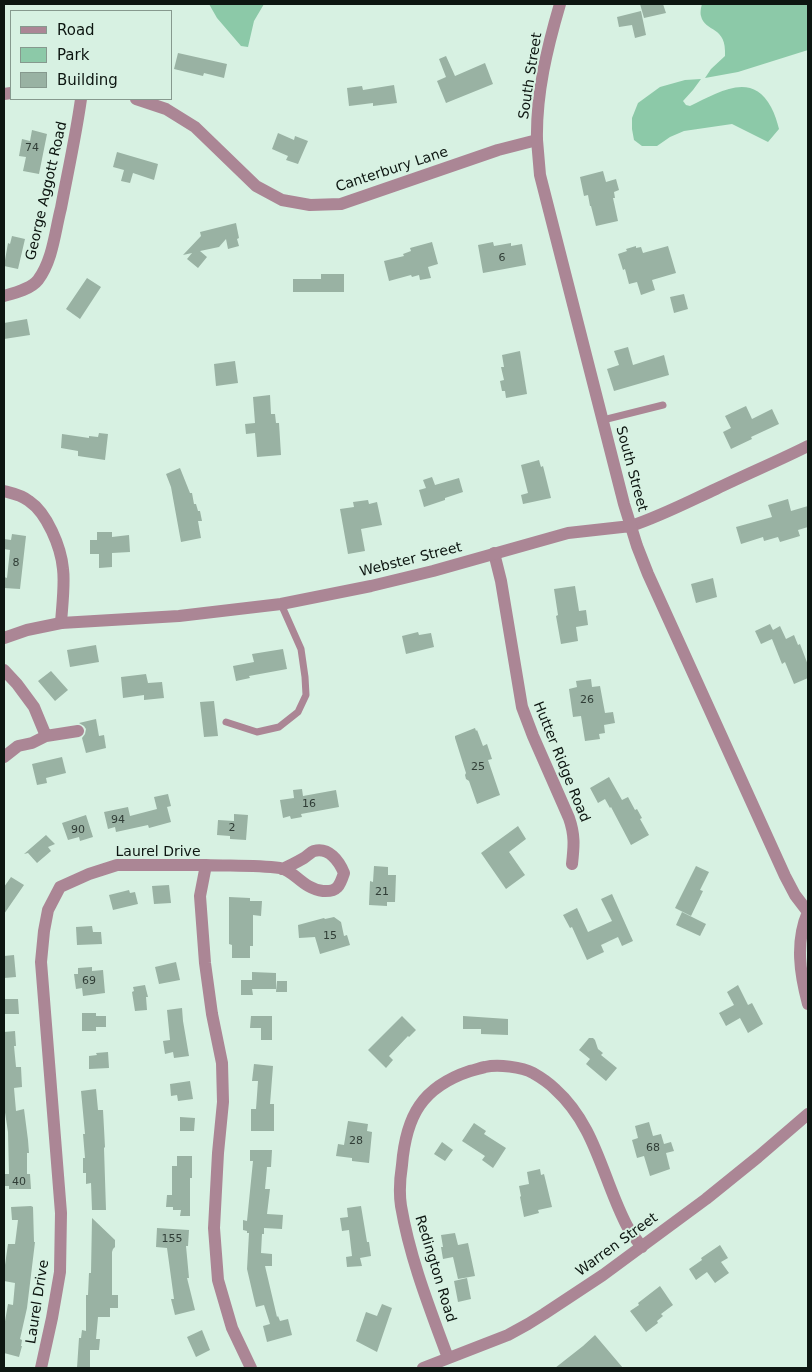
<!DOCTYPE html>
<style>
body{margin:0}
#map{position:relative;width:812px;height:1372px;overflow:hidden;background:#d7f1e2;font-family:"DejaVu Sans",sans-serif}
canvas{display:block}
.frame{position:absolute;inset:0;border:5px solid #0d1611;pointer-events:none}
.legend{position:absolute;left:10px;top:10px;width:162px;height:90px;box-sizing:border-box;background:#d7f1e2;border:1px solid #86998e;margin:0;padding:6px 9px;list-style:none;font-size:15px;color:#0d1611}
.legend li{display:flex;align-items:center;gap:10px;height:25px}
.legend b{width:25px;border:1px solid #86998e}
</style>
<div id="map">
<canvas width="812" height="1372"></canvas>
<div class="frame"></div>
<ul class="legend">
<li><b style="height:6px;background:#ab8695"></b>Road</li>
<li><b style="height:14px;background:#8cc9a8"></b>Park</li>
<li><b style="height:14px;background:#99b2a3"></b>Building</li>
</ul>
</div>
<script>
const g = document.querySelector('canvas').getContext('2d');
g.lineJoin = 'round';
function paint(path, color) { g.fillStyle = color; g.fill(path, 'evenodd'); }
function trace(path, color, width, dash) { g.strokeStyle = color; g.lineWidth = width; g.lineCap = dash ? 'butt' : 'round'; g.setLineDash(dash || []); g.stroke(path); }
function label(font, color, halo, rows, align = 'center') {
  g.font = font + ' "DejaVu Sans",sans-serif'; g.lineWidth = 4; g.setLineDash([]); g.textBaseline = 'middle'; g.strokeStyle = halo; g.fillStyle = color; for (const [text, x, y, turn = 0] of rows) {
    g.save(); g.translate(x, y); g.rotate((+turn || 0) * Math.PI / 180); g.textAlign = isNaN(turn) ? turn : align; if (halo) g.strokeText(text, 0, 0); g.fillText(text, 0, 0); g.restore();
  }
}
const green = new Path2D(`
 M209 4H264L254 21 248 47 241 46 217 18Z
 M702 4H808V50L738 72 705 78 711 69 725 56C727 25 705 33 701 16 700 13 701 7 702 4Z
 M701 79 693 90 683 101 686 105 690 106C717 93 752 70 771 107 775 114 777 122 779 129L768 142 732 124 684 131 670 137 657 146H642L634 140 632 129V118L638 103 660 87 685 80Z`);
const building = new Path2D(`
 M640 4H663L666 13 644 18Z
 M641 11 646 35 635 38 632 25 619 27 617 17Z
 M178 53 227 64 224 78 204 73 203 76 174 69Z
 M446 56 455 76 485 63 493 84 446 103 437 81 446 77 439 59Z
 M394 85 397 103 373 106V103L349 106 347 88 362 86 363 90Z
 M32 130 47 134 39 174 23 171 26 157 19 156 22 139 30 141Z
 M278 133 294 140 295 136 308 141 298 164 286 160 288 156 272 149Z
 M117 152 158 164 154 180 133 173 130 183 121 181 124 170 113 167Z
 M603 171 606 182 616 179 619 190 614 192 615 198H613L618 221 596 226 591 206H590L588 195 584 196 580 177Z
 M236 223 239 238 237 239 239 246 228 249 226 239 219 247 200 251 207 257 198 268 187 259 192 253 183 255 201 236 200 232Z
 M12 236 25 239 18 269 4 266 8 243 10 244Z
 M432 242 438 264 428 267 431 278 420 280 419 275 412 277 411 275 389 281 384 261 404 256 403 254 411 251 410 248Z
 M493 242 494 246 511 243V246L522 244 526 265 483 273 478 245Z
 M636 246V248L641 247 643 253 668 246 676 273 652 280 655 290 641 295 637 282 629 284 625 269 623 270 618 254 627 251 626 249Z
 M321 274H344V292H293V279H321Z
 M87 278 101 287 80 319 66 309Z
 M684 294 688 309 674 313 670 297Z
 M27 319 30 335 4 339V323Z
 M628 347 633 365 664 355 669 375 614 391 607 369 619 365 614 351Z
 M520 351 527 394 506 398 505 391H502L500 381 504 380 501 367H504L502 355Z
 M235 361 238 383 216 386 214 364Z
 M270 395 271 414H275L276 423H279L281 455 257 457 255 433 246 434 245 424 255 423 253 397Z
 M746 406 752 419 772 409 779 424 751 437 752 439 731 449 723 432 731 428 725 416Z
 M99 433 108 434 105 460 78 456V451L61 448 62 434 89 438V436L98 437Z
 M539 460 541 467 543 466 551 498 523 504 521 495 528 493 521 465Z
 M180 468 190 493H192L194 504H196L198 511H200L202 521H198L201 538 181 542 171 487 166 474Z
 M432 477 435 485 459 478 463 492 445 498V500L424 507 419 490 426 488 423 480Z
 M788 499 791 511 808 506V527L798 530 800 536 780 542 778 537 764 541 763 537 741 544 736 527 772 517 768 505Z
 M368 500 369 504 377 502 382 525 361 529 365 551 348 554 340 509 354 507 353 502Z
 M97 532H112V537L129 535 130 552 112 553V567L99 568V554H90V540H97Z
 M12 534 26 536 20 589 4 588V577L7 578 10 550 4 549V539L11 540Z
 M713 578 717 597 696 603 691 584Z
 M575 586 579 611 586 610 588 625 576 627 578 641 561 644 556 616 558 615 554 589Z
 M770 624 773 630 780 626 786 639 794 635 798 645 800 644 808 665V678L794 684 785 662 782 664 772 639 761 644 755 631Z
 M418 632 419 635 431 633 434 647 406 654 402 636Z
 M96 645 99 662 70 667 67 650Z
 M283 649 287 669 249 676 250 678 236 681 233 666 254 662 252 654Z
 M51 671 68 690 55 701 38 681Z
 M146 674 148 683 162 682 164 698 144 700V695L123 698 121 677Z
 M591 679 592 687 600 686 605 713 613 712 615 723 604 725 605 733 599 734 600 739 585 741 581 716 573 717 569 689 577 687 576 681Z
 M214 701 218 736 204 737 200 702Z
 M96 719 99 736 104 735 106 748 86 753 82 738 85 734 86 729 84 726 79 723Z
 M475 728 476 731 477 730 483 746 487 744 492 759 488 760 500 795 477 804 469 781 466 779 465 775 466 773 455 738V736Z
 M62 757 66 773 46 778 47 783 37 785 32 764Z
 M609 777 622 800 628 797 635 810 637 809 642 818 640 819 649 835 631 845 611 807 610 808 605 799 598 803 590 788Z
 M302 789 303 796 336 790 339 807 301 814 302 817 291 819 290 816 283 818 280 800 294 798 293 790Z
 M168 794 171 806 167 807 171 822 149 828 148 825 116 832 115 827 108 829 104 812 128 807 130 816 157 809 154 797Z
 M234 814 248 815 246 840 230 839V836L217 835 218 820 234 821Z
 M86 815 93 837 80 841 79 837 68 840 62 823Z
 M518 826 526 839 509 852 525 875 506 889 481 853Z
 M46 835 55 844 48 847 51 851 37 863 28 853 24 854Z
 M374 866 388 867V875H396L395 902H387V906L369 905 370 881 373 882Z
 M696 866 709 872 700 890 703 891 691 916 675 908Z
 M11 877 24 885 4 914V887Z
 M169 885 171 903 154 904 152 886Z
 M129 890 130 893 135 892 138 904 113 910 109 895Z
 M612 894 633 941 622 946 618 937 601 945 604 952 587 960 572 927 570 928 563 915 577 908 588 932 612 921 601 899Z
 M229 897 250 898V901H262L261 916 253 915V946H250V958H232V945L229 944Z
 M682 912 706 924 700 936 676 925Z
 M334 917 341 922 344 936 347 935 350 945 320 954 315 937 299 938 298 925 324 918 325 919Z
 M92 926 93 932H101L102 944 77 945 76 927Z
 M14 955 16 977 4 978V956Z
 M176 962 180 980 159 984 155 967Z
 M92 967V971L103 970 105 993 83 996 82 988 76 989 74 974H78V968Z
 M252 972 276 973V989H252L253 995H241V980H252Z
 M277 981H287V992H276Z
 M145 985 148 997H146L147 1010 135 1011 132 992 134 991 133 987Z
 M738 985 748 1005 752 1003 763 1024 748 1033 740 1018 726 1026 719 1013 734 1005 727 992Z
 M4 999H18L19 1014H4Z
 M182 1008 183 1021 189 1056 174 1058 173 1052 165 1054 163 1041 170 1040 167 1010Z
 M82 1013H96V1016H106V1027H96V1031H82Z
 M251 1016H272V1040H261V1028H250Z
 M402 1016 416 1030 409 1037 408 1036 389 1056 393 1060 386 1068 368 1050Z
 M463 1016 508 1019V1035L481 1034V1029H463Z
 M15 1031 16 1046H14L16 1067H21L22 1087 14 1088 16 1111 24 1109 28 1140 29 1153H27V1174H30L31 1189H9V1186H4V1174H9L8 1132 4 1106V1032Z
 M589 1038H593L595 1040 598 1049 603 1053 601 1055 617 1068 606 1081 586 1064 590 1059 579 1050Z
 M108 1052 109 1068 89 1069V1056L97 1055 96 1053Z
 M254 1064 273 1066 270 1104H274V1131H251V1109H256L258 1081H252Z
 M190 1081 193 1099 178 1101 177 1095 171 1096 170 1084Z
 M96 1089 98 1110H103L105 1147 104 1148 106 1210H92L91 1183 86 1184V1173H83V1158H85L83 1134H85L81 1091Z
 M180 1117 195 1118 194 1131H180Z
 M348 1121 368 1124 367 1131 372 1132 369 1163 352 1161V1158L336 1156 338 1144 344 1145Z
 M649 1122 653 1136 661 1134 664 1144 671 1142 674 1151 666 1153 670 1169 650 1176 644 1156 637 1158 632 1140 638 1138 635 1126Z
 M474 1123 486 1131 484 1134 506 1148 493 1168 482 1160 485 1156 462 1141Z
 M442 1142 453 1150 445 1161 434 1154Z
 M250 1150H272L271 1167H267L265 1189H270L267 1214 283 1215 282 1229 264 1228V1234H262L261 1253 272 1254V1266H265L277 1317 278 1316 280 1321 288 1319 292 1335 267 1342 263 1326 270 1324 264 1305 256 1307 254 1299 247 1269 249 1233H247V1231L243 1230V1220L247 1221 253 1161H250Z
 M177 1156H192V1178H190V1216H180L181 1210H173V1207H166L167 1195H172V1166H177Z
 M540 1169 541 1175 544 1174 552 1207 538 1210 539 1213 524 1217 520 1197 521 1196 519 1186 529 1184 527 1172Z
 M31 1206 33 1207 34 1242H35L27 1308 20 1339 22 1340 21 1346H22L19 1357 4 1353V1327L8 1304 13 1305 15 1283 4 1281V1272L8 1244H15L18 1220H12L11 1207Z
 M361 1206 367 1242H369L371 1256 360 1258 362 1266 347 1267 346 1257 352 1256 349 1230 342 1231 340 1218 348 1217 347 1208Z
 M92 1218 115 1240V1247L113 1249 112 1252V1295H118V1308H110V1317H98L96 1339H100L99 1350H90V1368H77L79 1338H81L82 1330 86 1331V1295H88L89 1273H91Z
 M157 1228 189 1230 188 1246H186L189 1278H187L195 1310 175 1315 171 1299H174L167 1248 156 1247Z
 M455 1233 458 1245 468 1243 475 1276 458 1279 453 1257 443 1259 441 1247H443L441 1235Z
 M720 1245 728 1258 721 1262 729 1273 715 1283 707 1272 696 1280 689 1269 702 1260 701 1258Z
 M467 1278 471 1299 458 1302 454 1281Z
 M660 1286 673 1305 661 1314 663 1316 657 1321 658 1323 646 1332 630 1311 639 1305 638 1303Z
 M382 1304 392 1308 377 1352 356 1341 366 1312 377 1316Z
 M202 1330 210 1350 196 1357 187 1337Z
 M595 1335 623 1368H555L583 1346Z`);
const service = new Path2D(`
 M603 420 663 405
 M226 722 257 732 279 727 298 712 306 695 305 677 301 649 281 604`);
const minor = new Path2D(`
 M4 94 11 93
 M136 99 166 109 195 127 256 186 282 200 310 205 341 204 498 150 537 140
 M4 296C15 293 31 289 38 280 53 260 55 231 61 208 68 171 76 135 81 99
 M4 491C12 493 22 495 29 501 47 513 61 547 63 569 65 584 62 607 61 623
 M631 526C661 516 688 502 716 489 747 474 778 461 808 446
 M494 553 501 581 522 707 533 736 569 818C575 835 574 846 572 864
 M4 670 17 684 34 707 46 736
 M4 757 18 746 32 743 46 736 78 731
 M206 865C230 866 256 865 280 868 294 870 303 889 323 891 338 892 340 885 344 873 339 861 329 847 314 851 311 852 307 856 304 858 297 862 290 866 282 869
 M448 1358C430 1309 410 1259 401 1206 399 1193 400 1178 402 1165 406 1116 422 1087 470 1071 475 1070 480 1068 485 1067 498 1064 522 1067 533 1073 540 1077 549 1083 555 1089 595 1125 602 1176 625 1222 629 1231 636 1239 642 1247
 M41 1368 52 1318 60 1272 61 1213 41 962 44 931 48 910 60 887 89 874 117 865H206L200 896 205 963 212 1014 222 1063 223 1102 218 1153 214 1228 218 1280 232 1328 251 1368
 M423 1368 508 1335 528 1324 544 1314 603 1275 706 1199 758 1157 808 1114`);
const tertiary = new Path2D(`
 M560 4C547 48 536 94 537 140 538 152 539 163 540 175L624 504 637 546 648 574 785 876 795 895 808 912
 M4 638 27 630 61 623 179 616 281 604 371 586 433 571 568 533 631 526
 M808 912C795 942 800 974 808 1004`);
const numberNames = [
 ["74",32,148],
 ["6",502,258],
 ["8",16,563],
 ["26",587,700],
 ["25",478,767],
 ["16",309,804],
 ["94",118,820],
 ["2",232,828],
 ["90",78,830],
 ["21",382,892],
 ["15",330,936],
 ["69",89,981],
 ["28",356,1141],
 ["68",653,1148],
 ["40",19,1182],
 ["155",172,1239]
];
const streetNames = [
 ["South Street",531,76,-81],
 ["Canterbury Lane",392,170,-18],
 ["George Aggott Road",47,191,-77],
 ["South Street",631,469,75],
 ["Webster Street",411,560,-14],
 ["Hutter Ridge Road",561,762,68],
 ["Laurel Drive",158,852],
 ["Warren Street",617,1245,-36],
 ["Redington Road",435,1269,73],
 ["Laurel Drive",38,1302,-81]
];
paint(green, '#8cc9a8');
paint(building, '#99b2a3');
trace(service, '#ab8695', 7);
trace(minor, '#ab8695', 12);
trace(tertiary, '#ab8695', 12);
label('11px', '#303d36', null, numberNames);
label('14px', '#0d1611', '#d7f1e2', streetNames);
</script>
